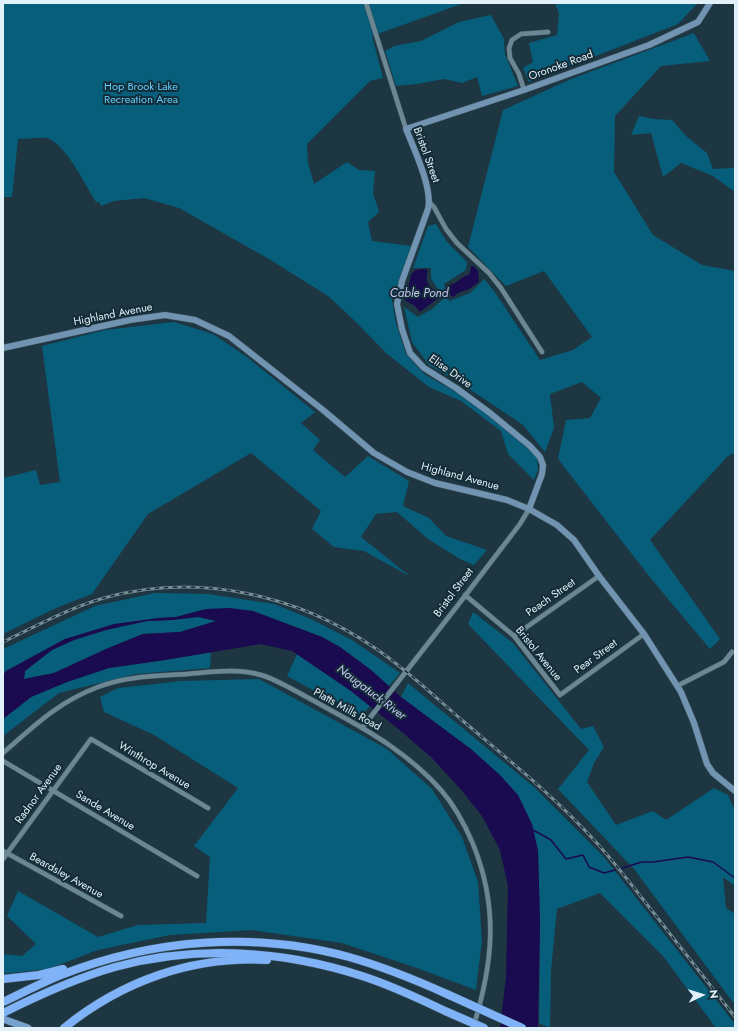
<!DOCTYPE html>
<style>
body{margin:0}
#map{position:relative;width:738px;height:1031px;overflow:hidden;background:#1d3642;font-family:Jost,sans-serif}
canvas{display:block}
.frame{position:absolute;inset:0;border:4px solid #e2f1f9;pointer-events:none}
.north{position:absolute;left:682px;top:975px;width:40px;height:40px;-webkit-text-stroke:3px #132c37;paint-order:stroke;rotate:86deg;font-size:11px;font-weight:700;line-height:16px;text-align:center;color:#e2f1f9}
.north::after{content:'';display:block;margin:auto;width:14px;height:18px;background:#e2f1f9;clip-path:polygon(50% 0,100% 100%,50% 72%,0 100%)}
</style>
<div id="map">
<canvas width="738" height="1031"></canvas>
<div class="frame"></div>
<div class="north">N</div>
</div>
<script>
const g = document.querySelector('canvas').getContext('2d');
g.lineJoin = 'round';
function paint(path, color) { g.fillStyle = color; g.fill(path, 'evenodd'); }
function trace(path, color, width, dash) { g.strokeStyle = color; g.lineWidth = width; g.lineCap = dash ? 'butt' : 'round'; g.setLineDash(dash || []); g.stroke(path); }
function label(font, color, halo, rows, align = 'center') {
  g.font = font + ' Jost,sans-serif'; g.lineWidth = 4; g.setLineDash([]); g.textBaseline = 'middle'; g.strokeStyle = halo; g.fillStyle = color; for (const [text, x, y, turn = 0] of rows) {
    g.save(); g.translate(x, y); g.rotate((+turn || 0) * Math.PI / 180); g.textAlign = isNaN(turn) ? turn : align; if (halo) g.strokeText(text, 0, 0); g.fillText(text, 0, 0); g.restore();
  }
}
const green = new Path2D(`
 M3 3H464L372 36 383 78 370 81 307 144 308 163 314 184 347 162 359 170 375 171 373 193 379 212 368 222 372 241 411 246 392 300 396 323 406 354 424 374 461 395 503 426 537 457 538 470 534 480 508 454 501 431 461 401 429 387 386 353 357 323 328 296 269 259 179 208 144 198 114 201 101 206 99 202H96C86 186 64 141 46 138 38 137 26 139 18 139L12 197H3Z
 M555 3H698L678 24 529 82 523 68 533 62 529 43 557 35 559 13Z
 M491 15 504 39 505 54 518 86 482 96 477 77 462 83 444 79 417 84 396 86 385 51 394 46 421 41 459 22Z
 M694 33 710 61 661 66 615 116 614 172 653 235 702 265 735 271V453L728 456 650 540 720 639 710 649 649 576 558 459 566 420 590 418 601 398 582 382 550 394 554 428 545 452 523 425 465 386 429 365 412 342 404 307 418 317 432 309 444 298 431 279V268H413L428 226 436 224 447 242 467 262 466 270 444 284 449 301 470 293 484 279 494 291 540 360 573 350 592 337 544 271 506 286 468 247 503 110 571 79Z
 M639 116 654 119 672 120 686 136 707 153 713 169 734 168 735 166V192L713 176 681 163 663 177 651 133 631 135Z
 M174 322 213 334 247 357 315 412 301 423 320 440 313 450 345 477 368 456 409 481 403 506 429 518 446 536 487 550 474 565 460 559 428 539 397 512 376 514 361 537 411 577 364 551 334 547 312 529 321 511 251 453 148 514 92 594 56 608 3 634V478L36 470 40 485 60 482 42 346 105 330Z
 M155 593 208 594 274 604 311 619 352 640 400 673 389 686 371 670 340 647 322 637 253 611 206 609 176 617 158 618 65 639 6 671 3 675V649L95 606Z
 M473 612 513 643 581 729 593 726 604 747 594 763 587 782 616 825 653 811 666 820 714 788 728 795 733 807 735 809V886L723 877 726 908 735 914V1005L634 869 558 789 589 750 468 624Z
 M198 617 217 621 180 632 143 634 106 649 54 673 24 679 25 671 52 650 74 640 106 630 147 621 172 620Z
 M211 652 210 668 136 674 59 693 3 736V739V719L31 697 67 682 109 668 165 660Z
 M297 654 351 691 370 706 362 715 311 689 287 676Z
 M259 679 387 749 432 789 462 837 478 882 482 940 476 990 414 967 342 943 251 930 170 935 98 950 48 969 10 973H3V954L22 956 36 944 7 916 18 891 98 937 138 925 206 923 210 857 194 846 238 788 154 735 104 712 100 697 118 688 181 681Z
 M408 683 534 787 604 857 735 1024V1028H716L663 956 600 893 557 909 551 970 550 1028 539 1023 540 922 538 850 435 723 401 697Z`);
const water = new Path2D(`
 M471 266H474L478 271 479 282 469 289 458 293 453 297 451 296 447 286 455 283 465 276 470 274Z
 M420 269H426L428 271C423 282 431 289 440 293L441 296 420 312 415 306 406 301 403 297C405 292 408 289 409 284 411 276 410 271 420 269Z
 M230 608 253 611 322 637 340 647 371 670 401 697 471 749 500 775 518 795 532 824 538 850 540 922 538 1028H500L506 977 508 886 500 850 482 816 463 792 432 758 396 727 351 691 292 651 261 644 165 660 109 668 67 682 31 697 3 719V675L6 671 65 639 114 624 158 618 176 617 206 609ZM198 617 216 621 180 632 143 634 106 649 54 673 24 679 25 671 52 650 74 640 106 630 147 621 172 620Z`);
const stream = new Path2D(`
 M533 830 551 840 566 859 583 855 589 867 604 873 615 870
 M622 868 642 862H653L688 857 713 862 735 878`);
const street = new Path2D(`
 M366 3 406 129
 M524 90 519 74 510 58 509 48 512 40 521 34 548 32
 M430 203 434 207 446 229 457 243 489 273 501 288 542 352
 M465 595 514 636 560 695 644 634
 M514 636 599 576
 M677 686 724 662 732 652
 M362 728 458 605 520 524 529 509
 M3 753C34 726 58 702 98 687 126 676 156 676 187 674 212 672 237 668 261 675 272 678 282 684 292 689 305 696 318 703 332 711 371 732 410 755 441 790 455 806 465 825 473 844 499 908 493 964 473 1028
 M3 761 197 876
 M3 851 121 916
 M3 859 91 739 208 808`);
const secondary = new Path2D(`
 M3 348 130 320 165 315 195 320 229 336 323 410 374 453 407 472 435 483 507 500 529 509 557 525 574 540 599 576 644 634 681 692 694 723 707 764 713 773 735 791
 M529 509 542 474 543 465 540 457 530 446 490 413 456 388 424 368 410 353 402 329 397 304 402 281 428 209C433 189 414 149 406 129L524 90 649 45 698 22 710 3`);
const primary = new Path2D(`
 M3 1019 28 1028`);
const highway = new Path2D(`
 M3 979 39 975 63 969
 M3 1002C22 993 41 983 61 975 153 939 254 931 349 957 384 967 416 980 449 995
 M3 1013C39 995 76 978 115 967 196 945 282 950 362 976 390 985 418 998 445 1011
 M64 1028C122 981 192 956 267 960`);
const rail = new Path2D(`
 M3 642C36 626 69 608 104 598 197 572 296 594 375 648 406 669 434 696 463 721 509 760 555 797 595 841 616 864 634 888 653 912 680 947 708 982 735 1017`);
const highwayBridge = new Path2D(`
 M449 995 522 1028
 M445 1011 484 1028`);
const streetNames = [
 ["Oronoke Road",561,66,-20],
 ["Bristol Street",426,155,70],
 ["Highland Avenue",113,315,-11],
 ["Elise Drive",450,372,35],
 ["Highland Avenue",460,477,15],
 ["Bristol Street",454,593,-53],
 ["Peach Street",551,598,-35],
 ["Bristol Avenue",538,654,51],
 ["Pear Street",596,657,-36],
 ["Platts Mills Road",347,710,29],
 ["Winthrop Avenue",154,766,31],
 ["Radnor Avenue",39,794,-54],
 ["Sande Avenue",105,811,31],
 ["Beardsley Avenue",66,876,29]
];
const parkNames = [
 ["Hop Brook Lake",141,87],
 ["Recreation Area",141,100]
];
const waterNames = [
 ["Cable Pond",419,294],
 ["Naugatuck River",371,693,37]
];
paint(green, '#075e7b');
paint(water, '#1a0a4f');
trace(stream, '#1a0a4f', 1.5);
trace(street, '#3e555e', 5.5);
trace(secondary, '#3e555e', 7);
trace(primary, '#3e555e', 8);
trace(highway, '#3e555e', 9);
trace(street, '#6b8794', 4.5);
trace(secondary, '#7194b2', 6);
trace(primary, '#77a1cf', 7);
trace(highway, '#7fb2f7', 8);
trace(rail, '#788c96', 3);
trace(rail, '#132c37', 1.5, [4.5]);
trace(highwayBridge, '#3e555e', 9, []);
trace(highwayBridge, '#7fb2f7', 8);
label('11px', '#e2f1f9', '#132c37', streetNames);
label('11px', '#65cefa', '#132c37', parkNames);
label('italic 12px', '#c6c7f1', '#132c37', waterNames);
</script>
